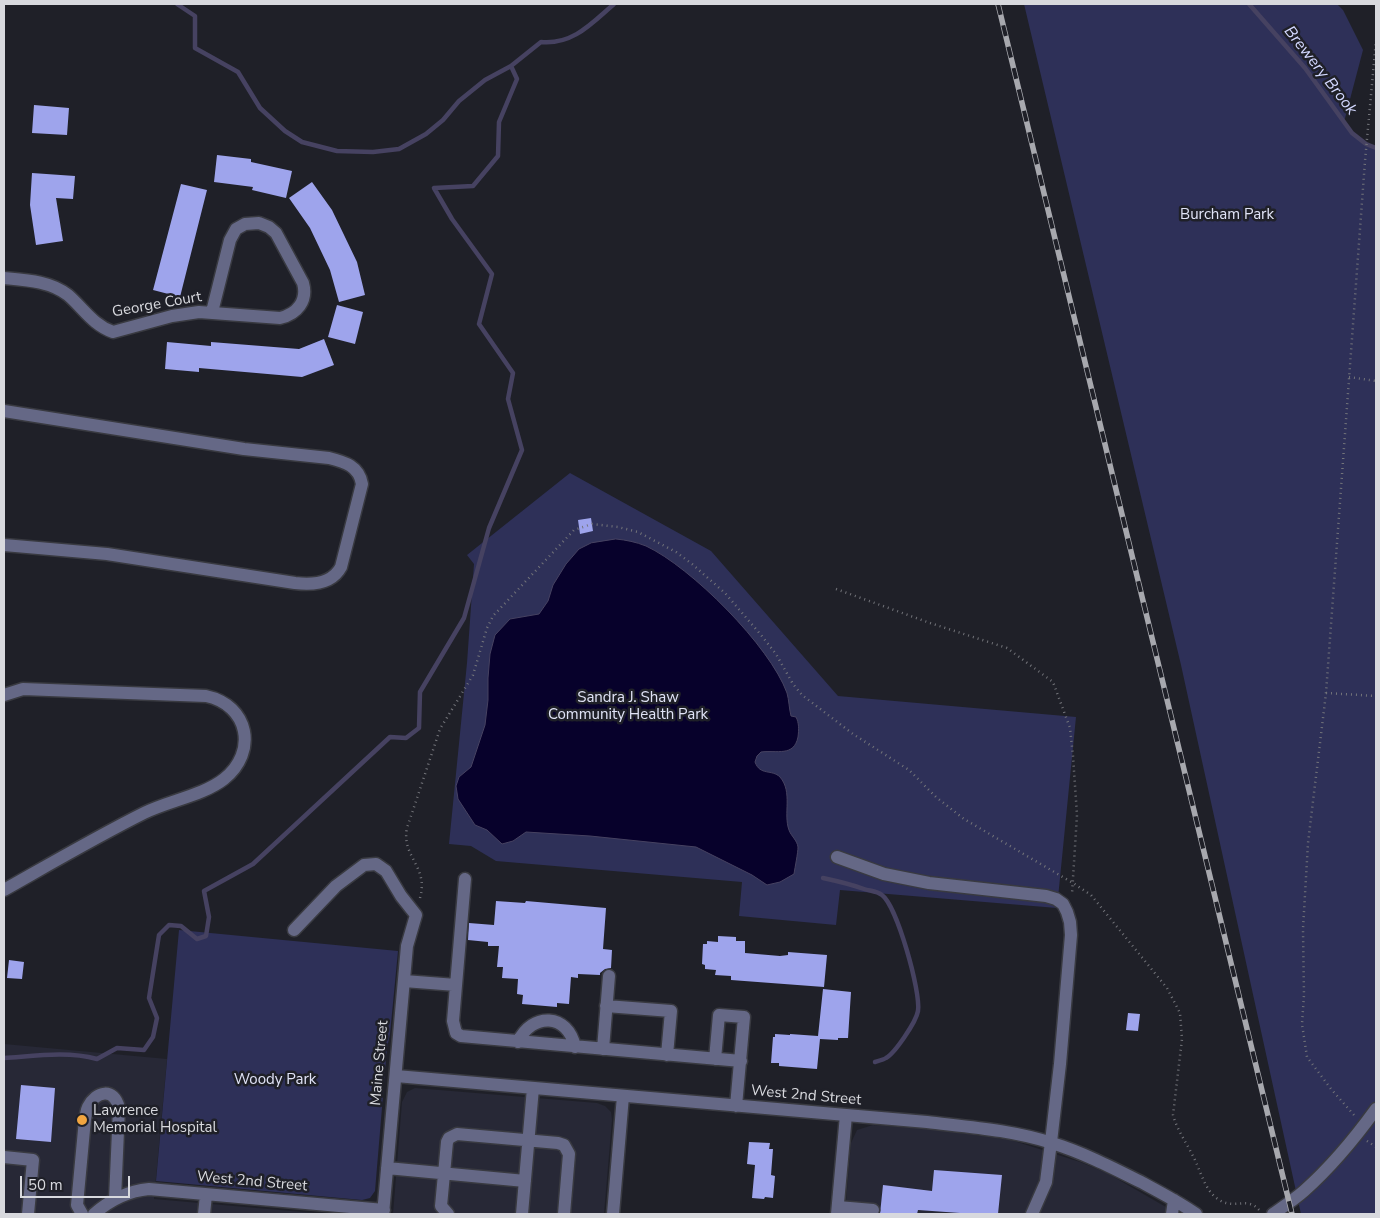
<!DOCTYPE html>
<style>
body{margin:0}
#map{position:relative;width:1380px;height:1218px;overflow:hidden;background:#1f2028;font-family:"Nunito Sans",sans-serif}
canvas{display:block}
.frame{position:absolute;inset:0;border:5px solid #d8d9de;pointer-events:none}
.scale{position:absolute;left:20px;top:1176px;width:110px;height:22px;box-sizing:border-box;border:2px solid #d8d9de;border-top:0;padding-left:6px;font-size:15px;line-height:18px;white-space:nowrap;color:#d8d9de;-webkit-text-stroke:4px #1f2028;paint-order:stroke}
</style>
<div id="map">
<canvas width="1380" height="1218"></canvas>
<div class="frame"></div>
<div class="scale">50 m</div>
</div>
<script>
const g = document.querySelector('canvas').getContext('2d');
g.lineJoin = 'round';
function paint(path, color) { g.fillStyle = color; g.fill(path, 'evenodd'); }
function trace(path, color, width, dash) { g.strokeStyle = color; g.lineWidth = width; g.lineCap = dash ? 'butt' : 'round'; g.setLineDash(dash || []); g.stroke(path); }
function label(font, color, halo, rows, align = 'center') {
  g.font = font + ' "Nunito Sans",sans-serif'; g.lineWidth = 5; g.setLineDash([]); g.textBaseline = 'middle'; g.strokeStyle = halo; g.fillStyle = color; for (const [text, x, y, turn = 0] of rows) {
    g.save(); g.translate(x, y); g.rotate((+turn || 0) * Math.PI / 180); g.textAlign = isNaN(turn) ? turn : align; if (halo) g.strokeText(text, 0, 0); g.fillText(text, 0, 0); g.restore();
  }
}
const built = new Path2D(`
 M4 1044 167 1059 154 1199 325 1214H4Z
 M415 1088 597 1103 605 1106 611 1112 612 1120 604 1214H393L402 1102 407 1092Z
 M873 1125 939 1130 1011 1140 1080 1162 1107 1173 1178 1214H845L851 1143 857 1130Z`);
const green = new Path2D(`
 M1024 4H1337L1343 10 1363 50 1344 122C1353 134 1363 142 1376 148V1214H1301L1181 665Z
 M570 473 711 551 838 696 1076 717 1057 908 840 890 836 925 739 916 742 882 496 861 471 846 449 844 467 663 474 564 467 555Z
 M179 930 398 951 390 1034 387 1048 375 1191 370 1198 362 1200 156 1181Z`);
const water = new Path2D(`
 M616 539C626 540 636 542 646 546 691 567 770 646 787 693 789 700 789 708 791 716L796 717C799 723 799 729 798 737 794 757 777 750 761 752L757 756 755 762C760 776 772 769 780 777 793 792 783 814 789 830 791 836 797 840 798 847 798 853 795 867 794 874L780 882 767 885 752 875 696 847 590 836 526 832 513 841 502 844 487 830 475 825 458 799 456 786 459 777 471 767 485 725 488 700V678L490 654 495 635 510 619 539 614 548 601 553 585 566 564 579 549 591 543Z`);
const stream = new Path2D(`
 M177 4 195 16V48L238 72 260 108 285 131 302 142 337 151 373 152 399 149 426 134 443 120 459 101 485 80 511 66 541 42C573 45 592 23 614 4
 M1249 4 1305 68 1352 133 1366 144 1376 148
 M823 878C837 881 850 884 864 889 870 891 877 891 882 895 897 906 921 992 918 1011 916 1022 895 1053 886 1058 883 1060 878 1061 875 1062
 M4 1058C35 1056 67 1051 97 1059L117 1048 144 1050 153 1037 157 1018 149 998 159 935 169 925 181 926 197 939 206 936 209 917 204 891 253 864 390 737 406 738 419 728 420 692 464 618 489 528 522 450 508 399 513 373 479 324 492 274 452 219 434 188 473 186 498 156 499 122 517 79 511 66`);
const building = new Path2D(`
 M34 105 69 108 67 135 32 133Z
 M217 155 251 159V162L292 171 286 198 252 190 253 187 214 182Z
 M32 173 75 176 73 199 56 198 63 241 36 245 30 205Z
 M312 182 332 210 357 262 365 295 339 302 330 270 310 228 289 198Z
 M181 184 207 190 180 297 153 290Z
 M337 305 363 312 355 344 328 337Z
 M324 339 334 365 302 377 199 368V372L165 369 167 342 211 346V342L299 349Z
 M591 518 593 531 580 534 578 520Z
 M496 901 525 903 526 901 606 908 603 949 612 950 611 968 605 969 600 973V975L578 974V978L571 977 569 1004 557 1003V1007L522 1004 523 995 517 994 518 979 502 978 503 967H497L499 946H488V942L468 940 469 923 494 925Z
 M718 936 736 937V941H745V953L780 956 788 955V952L827 955 824 987 731 980V976L715 975 716 970 705 969V965L702 964 703 944H707V941L718 942Z
 M9 960 24 962 22 979 7 978Z
 M823 989 851 992 848 1038H838V1040L820 1039 817 1069 779 1066V1063H771L773 1037H775V1034L790 1035V1034L818 1036Z
 M1128 1013 1140 1014 1138 1031 1126 1030Z
 M21 1085 55 1088 51 1142 16 1139Z
 M749 1142 770 1143 769 1149H773L771 1175 775 1176 773 1198 765 1197 764 1199 752 1198 755 1165 747 1164Z
 M934 1170 1002 1175 998 1214H974L918 1210 917 1214H880L883 1185 932 1191Z`);
const path = new Path2D(`
 M1349 377 1376 381
 M836 589 930 623 1007 648 1053 682 1070 728 1073 756 1077 815 1072 894
 M1326 693 1376 696
 M420 898C429 866 401 857 407 828L440 729 473 675 487 628 493 616 574 530 592 524 618 527 638 532 676 552 692 564 725 593 761 635 776 654 793 684 802 695 853 734 909 770 936 797 964 819 1073 883 1091 895 1167 988 1180 1013 1182 1039 1173 1115C1177 1130 1186 1142 1193 1156 1201 1171 1205 1193 1221 1201 1237 1209 1248 1196 1260 1211
 M1354 1115 1331 1089 1307 1057 1302 1024 1304 995 1303 929 1308 843 1326 693 1365 161 1376 40
 M1367 1141 1376 1147`);
const minor = new Path2D(`
 M4 278C26 280 50 281 68 295 83 308 93 325 113 332L172 316 199 312 280 318C297 314 308 301 303 283L276 233 269 227 259 223 245 224 236 229 230 240 212 312
 M4 411 244 449 329 458C345 462 359 466 362 484L341 567C332 584 311 585 295 583L107 554 4 545
 M4 695 23 689 206 696C249 705 258 752 224 779 204 795 168 801 144 813 96 837 50 864 4 890
 M837 857 884 874 929 883 1046 896 1056 899 1063 904 1067 912 1070 922 1071 935 1060 1064 1051 1142 1046 1182 1032 1214
 M465 879 453 1021 456 1033 461 1036 741 1061
 M294 930 336 886 364 865 376 864 386 871 401 896 416 915 407 946 383 1214
 M404 981 456 985
 M606 1006 671 1011 667 1055
 M518 1042C532 1012 568 1013 575 1047
 M603 1049 609 976
 M715 1059 719 1015 744 1017 736 1106
 M396 1076 927 1122C969 1127 1012 1130 1052 1143 1084 1153 1113 1168 1143 1183 1161 1193 1179 1202 1196 1214
 M4 1157 33 1160 28 1214
 M387 1168 525 1181
 M838 1207 873 1210
 M82 1214 77 1205 85 1119C86 1115 86 1111 88 1107 96 1091 114 1087 119 1108L115 1199
 M94 1214C110 1200 127 1191 149 1189L384 1210
 M204 1214 206 1195
 M448 1214 441 1206 447 1142 449 1138 457 1134 558 1143 564 1145 569 1154 564 1214
 M522 1214 533 1088
 M613 1214 623 1096
 M837 1214 846 1115
 M1172 1214 1174 1200
 M1273 1214C1283 1207 1295 1199 1304 1191 1332 1166 1355 1138 1376 1109`);
const rail = new Path2D(`
 M998 4 1292 1214`);
const markers = [
 [82,1120,6,"#f1a540"]
];
const parkNames = [
 ["Burcham Park",1227,215],
 ["Sandra J. Shaw",628,698],
 ["Community Health Park",628,715],
 ["Woody Park",275,1080]
];
const streetNames = [
 ["George Court",157,305,-10],
 ["Maine Street",380,1063,-85],
 ["West 2nd Street",806,1096,5],
 ["West 2nd Street",252,1182,5]
];
const poiNames = [
 ["Lawrence",93,1111],
 ["Memorial Hospital",93,1128]
];
const waterNames = [
 ["Brewery Brook",1320,71,52]
];
paint(built, '#272836');
paint(green, '#2e3058');
paint(water, '#07012b');
trace(water, '#464261', 1);
trace(stream, '#464261', 4.5);
paint(building, '#9ea4ec');
trace(minor, '#393a41', 15);
trace(path, '#73747a', 2.5, [1, 4]);
trace(minor, '#656886', 12);
trace(rail, '#a7a8ae', 5.5);
trace(rail, '#1f2028', 4, [11]);
for (const [x, y, r, color] of markers) { const dot = new Path2D(); dot.arc(x, y, r, 0, 2 * Math.PI); g.fillStyle = color; g.fill(dot); trace(dot, '#1f2028', 2); }
label('15px', '#e0e3f6', '#1f2028', parkNames);
label('15px', '#d8d9de', '#1f2028', streetNames);
label('15px', '#d8d9de', '#1f2028', poiNames, 'left');
label('italic 16px', '#d3d8ff', '#1f2028', waterNames);
</script>
